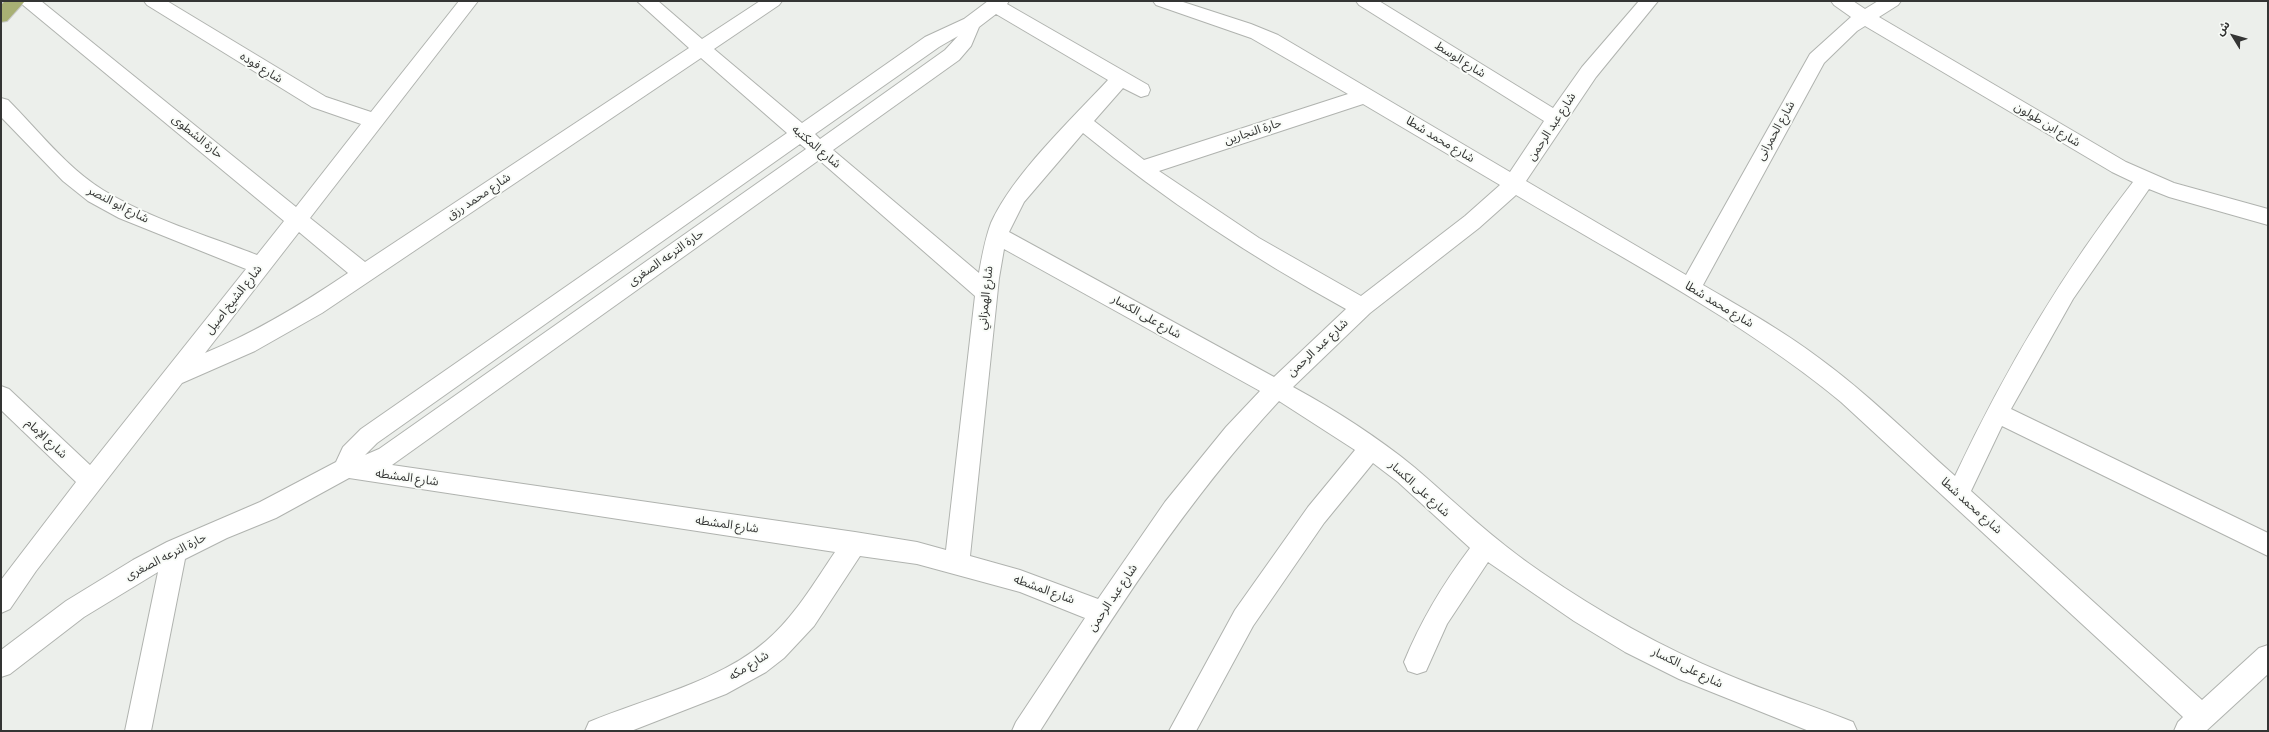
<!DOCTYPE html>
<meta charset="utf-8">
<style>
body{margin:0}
#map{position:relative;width:2269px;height:732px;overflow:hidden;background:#ecefeb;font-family:Signika,"Noto Sans Arabic",sans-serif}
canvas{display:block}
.frame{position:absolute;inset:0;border:2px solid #343534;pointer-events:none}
.north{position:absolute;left:2213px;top:16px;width:40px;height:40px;-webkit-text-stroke:3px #f9fcf8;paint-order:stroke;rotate:307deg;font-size:11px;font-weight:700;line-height:16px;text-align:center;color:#343534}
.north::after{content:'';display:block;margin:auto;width:14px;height:18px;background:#343534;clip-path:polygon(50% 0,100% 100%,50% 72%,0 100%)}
</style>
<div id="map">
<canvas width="2269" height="732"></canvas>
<div class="frame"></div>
<div class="north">ش</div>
</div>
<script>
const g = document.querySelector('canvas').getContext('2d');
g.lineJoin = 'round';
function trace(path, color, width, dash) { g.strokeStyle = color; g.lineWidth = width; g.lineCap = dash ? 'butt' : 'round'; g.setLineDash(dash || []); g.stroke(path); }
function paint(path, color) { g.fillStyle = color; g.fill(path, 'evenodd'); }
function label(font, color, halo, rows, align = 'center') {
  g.font = font + ' Signika,"Noto Sans Arabic",sans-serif'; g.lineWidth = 4; g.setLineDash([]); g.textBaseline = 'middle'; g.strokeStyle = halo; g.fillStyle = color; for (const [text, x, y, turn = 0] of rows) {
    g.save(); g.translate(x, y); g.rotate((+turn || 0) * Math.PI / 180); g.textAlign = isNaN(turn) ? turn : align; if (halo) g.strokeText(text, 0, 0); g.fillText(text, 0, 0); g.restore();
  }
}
const minor = new Path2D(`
 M20 1H41L296 207 361 124 312 107 147 5 144 1H167L326 97 371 112 459 1H478L310 218 365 262 689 48 637 1H658L702 39 760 1H782L779 5 714 49 802 123 925 37 964 19 988 1H1009L1007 4 1148 85 1150 90 1148 95 1141 97 1123 88 1094 121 1144 160 1348 94 1251 38 1156 5 1153 1H1180L1251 24 1278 35 1510 172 1544 121 1359 5 1356 1H1379L1553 108 1582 67 1639 1H1658L1596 77 1526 181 1686 275 1810 54 1851 17 1834 5 1831 1H1853L1865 9 1878 1H1901L1898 5 1879 17 2126 162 2174 183 2268 209V225L2169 197 2149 189 2073 299 2011 409 2268 533V556L2002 426 1971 491 2202 700 2259 648 2268 645V674L2206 731H2174L2178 722 2183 717 1841 402C1743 321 1625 260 1516 195L1479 228 1370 313 1293 387C1335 410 1376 436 1414 467 1456 503 1495 541 1541 572 1599 612 1661 647 1726 674 1768 692 1811 705 1853 722L1857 731H1809L1679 679 1625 652 1574 621 1488 562 1447 624 1426 671 1417 674 1408 671 1404 662C1421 620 1443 584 1470 548L1398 482 1373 463 1324 523 1253 626 1196 731H1169L1235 610 1308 507 1355 450 1279 401C1186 501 1113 616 1040 731H1012L1016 722 1085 618 1020 592 917 564 860 556 814 626 784 658 766 672 726 694 631 731H585L589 722C646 698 719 682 766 641 795 616 814 583 835 552L349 478 276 518 227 538 185 559 151 731H125L158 572 84 617 10 674 1 677V650L66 601 133 560 167 542 260 502 336 462 343 447 361 429 787 133 701 58 322 313 255 351 182 383 36 571 10 609 1 613V580L76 482 1 410V386L9 389 90 465 246 269 119 218 88 201 63 181 1 117V98L8 100C38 130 66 167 103 190 150 219 206 235 257 255L284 221 23 5ZM996 14 1108 80C1071 120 1013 174 991 223 985 239 982 256 979 273L833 150 959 60 971 46 979 27ZM1865 26 2112 172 2133 182C2062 273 2004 372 1955 476 1910 436 1867 393 1819 358 1782 330 1742 308 1703 285L1824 63 1857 31ZM958 36 945 50 820 139 815 134 939 47ZM1363 104 1500 185 1465 216 1361 296 1259 238 1159 171ZM1083 133C1165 200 1253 258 1346 309L1274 377 1009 232 1024 202ZM800 144 806 149 379 449 365 455 377 443ZM819 160 975 296 946 550 917 542 855 532 392 465ZM299 232 348 273C302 304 256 332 205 353ZM1004 249 1260 391 1226 427 1165 502 1098 599 1020 570 970 556 999 278Z`);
const trunk = new Path2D(`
 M5 1H25L7 21 1 22V5Z`);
const streetNames = [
 ["شارع الوسط",1460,60,32],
 ["شارع فوده",261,68,32],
 ["شارع ابن طولون",2047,125,31],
 ["شارع عبد الرحمن",1552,127,-57],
 ["شارع الحمرانى",1776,131,-61],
 ["حارة النجارين",1253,132,-18],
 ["حارة الشطوى",197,137,39],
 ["شارع محمد شطا",1440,140,31],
 ["شارع المكتبه",816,147,40],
 ["شارع محمد رزق",479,197,-34],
 ["شارع ابو النصر",118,205,27],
 ["حارة الترعه الصغرى",666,258,-35],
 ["شارع الهمزاني",986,298,-84],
 ["شارع الشيخ اصيل",234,300,-52],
 ["شارع محمد شطا",1719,305,31],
 ["شارع على الكسار",1146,317,29],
 ["شارع عبد الرحمن",1318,348,-43],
 ["شارع الإمام",46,439,43],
 ["شارع المشطه",407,478,8],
 ["شارع على الكسار",1419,489,42],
 ["شارع محمد شطا",1971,506,42],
 ["شارع المشطه",727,525,8],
 ["حارة الترعه الصغرى",166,557,-27],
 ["شارع المشطه",1044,590,20],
 ["شارع عبد الرحمن",1113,598,-56],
 ["شارع مكه",749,666,-32],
 ["شارع على الكسار",1687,668,26]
];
trace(minor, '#b0b3af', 2);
trace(trunk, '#cacaca', 2);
paint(minor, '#fff');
paint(trunk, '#a8b074');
label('12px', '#343534', '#f9fcf8', streetNames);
</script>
